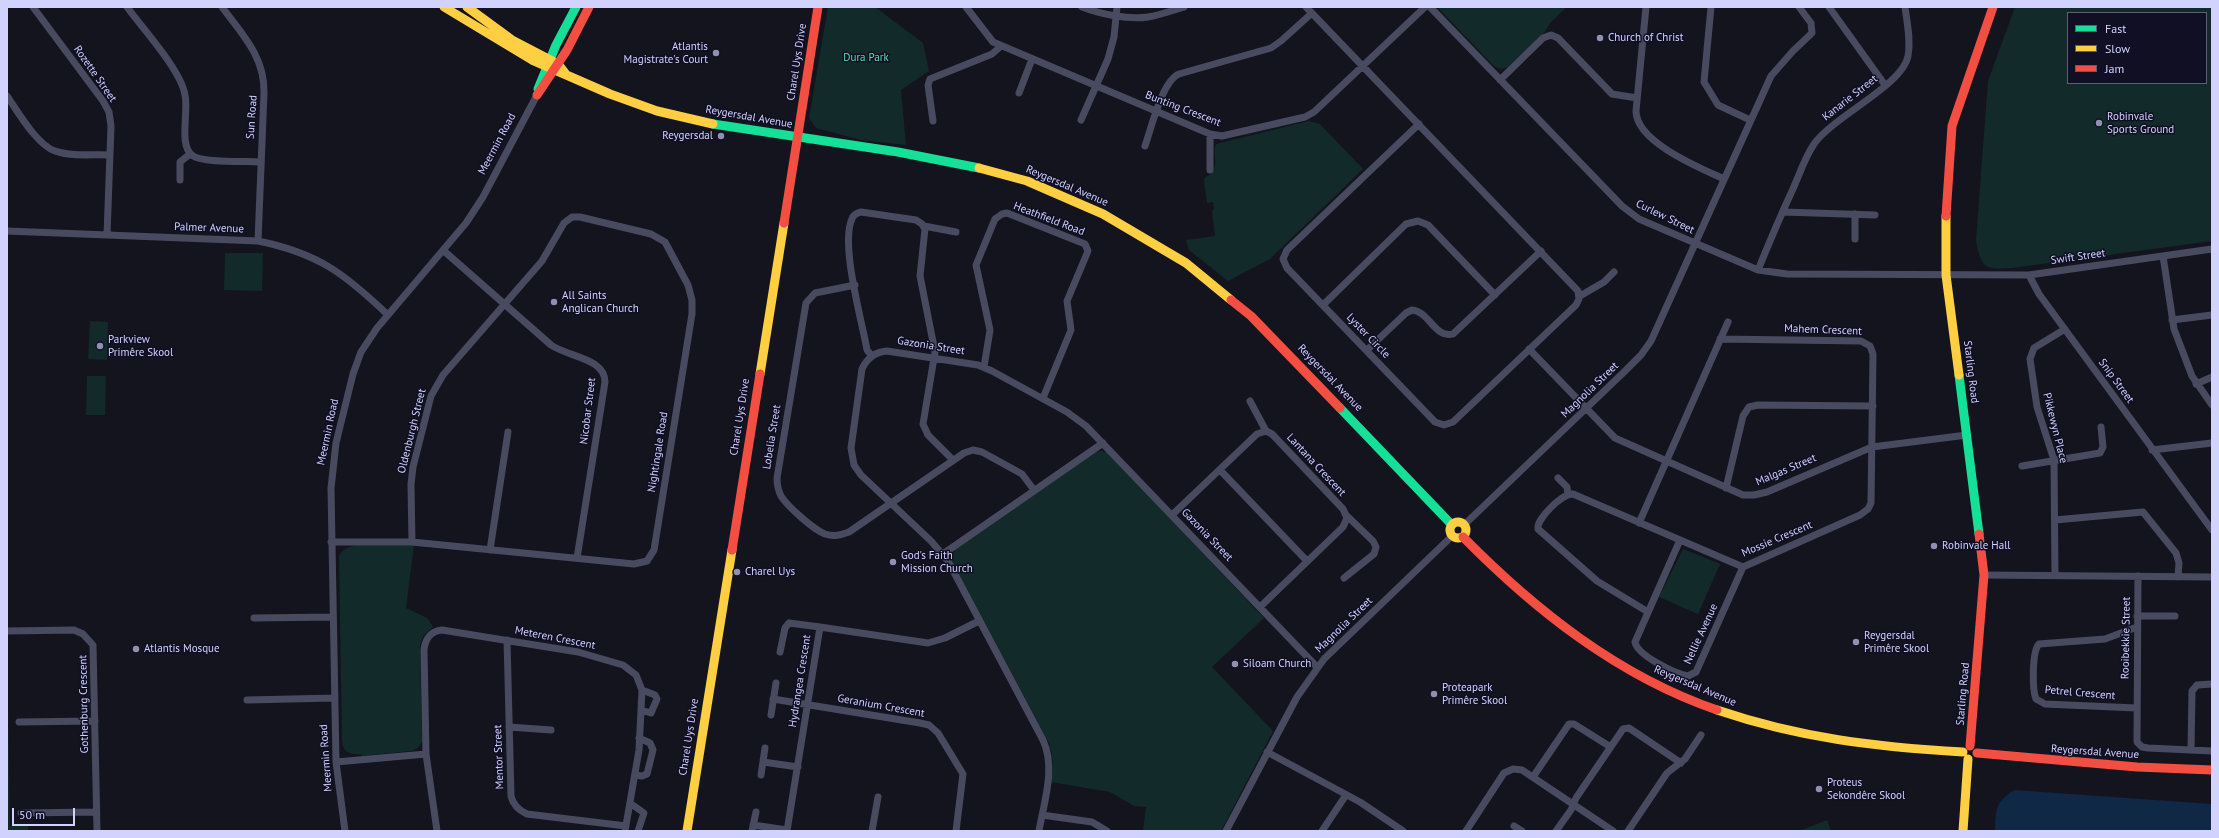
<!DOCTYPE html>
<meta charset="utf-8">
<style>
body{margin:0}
#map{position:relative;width:2219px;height:838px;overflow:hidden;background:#14141f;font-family:"PT Sans",sans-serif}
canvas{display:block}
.frame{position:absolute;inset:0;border:8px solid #d2d2fe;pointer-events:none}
.legend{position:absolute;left:2067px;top:12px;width:140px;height:72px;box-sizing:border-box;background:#100f24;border:1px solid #5e5d7b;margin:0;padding:5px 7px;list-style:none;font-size:12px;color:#d2d2fe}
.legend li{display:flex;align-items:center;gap:8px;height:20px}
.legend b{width:20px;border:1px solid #5e5d7b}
.scale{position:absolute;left:12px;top:808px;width:63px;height:18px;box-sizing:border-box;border:2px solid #d2d2fe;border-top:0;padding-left:5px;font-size:12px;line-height:14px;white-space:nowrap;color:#d2d2fe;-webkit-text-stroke:3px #100f24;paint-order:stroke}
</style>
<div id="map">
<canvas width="2219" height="838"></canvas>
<div class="frame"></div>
<ul class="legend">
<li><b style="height:5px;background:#16e098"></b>Fast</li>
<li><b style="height:5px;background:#ffcf43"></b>Slow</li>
<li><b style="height:5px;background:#f24e42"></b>Jam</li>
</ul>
<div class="scale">50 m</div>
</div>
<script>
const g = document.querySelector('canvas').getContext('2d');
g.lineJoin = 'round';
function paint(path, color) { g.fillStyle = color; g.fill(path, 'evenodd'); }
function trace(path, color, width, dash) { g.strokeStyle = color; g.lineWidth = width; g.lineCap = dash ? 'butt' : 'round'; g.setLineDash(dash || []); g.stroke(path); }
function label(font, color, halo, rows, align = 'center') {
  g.font = font + ' "PT Sans",sans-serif'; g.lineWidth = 3; g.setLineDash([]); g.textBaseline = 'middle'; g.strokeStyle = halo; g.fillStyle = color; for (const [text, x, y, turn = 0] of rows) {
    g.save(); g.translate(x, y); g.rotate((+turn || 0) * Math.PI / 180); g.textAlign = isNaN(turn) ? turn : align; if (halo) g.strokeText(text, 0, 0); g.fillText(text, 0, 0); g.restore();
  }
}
const green = new Path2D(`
 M828 7H875L923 43 929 71 901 90 906 145 861 140 816 128 809 118Z
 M1437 7H1567L1551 22 1544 33 1508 67 1501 69 1494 66Z
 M2015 7H2212V241L2019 267C1990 270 1981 273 1976 240L1988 81ZM2068 13H2206V83H2068Z
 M1309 121 1320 124 1363 169 1270 259 1228 281 1189 250 1186 240 1215 236 1212 210 1214 209 1213 202 1207 203 1204 179C1206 176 1210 175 1212 173 1219 165 1212 153 1216 144Z
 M225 253H263L262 291 224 290Z
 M90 321 108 322 107 360 88 359Z
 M87 376H106L105 415H86Z
 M1102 451 1108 453 1264 618 1212 667 1273 731 1221 831H1143L1146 807 1134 806 1110 792 1051 782 1053 763 1050 745 952 561V555L956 549 1096 452Z
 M388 545H414L406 608 427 618 433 627 423 636 420 645 422 742 418 748 411 751 362 756V754C351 755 343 753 342 741L339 557C344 541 374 545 388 545Z
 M1683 549 1720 564 1698 614 1659 597Z
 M7 643 10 826 28 825V831H7Z
 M1827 820 1831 831H1799Z`);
const water = new Path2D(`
 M2014 790 2212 804V831H1995C1996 808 1995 803 2014 790Z`);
const street = new Path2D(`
 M33 7 103 101 109 112 111 126 107 235
 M127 7C143 29 181 70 185 95 189 112 178 146 193 156 203 163 246 161 260 162
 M222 7C242 34 265 57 264 93L258 241
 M966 7 993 42 1210 134 1222 136 1305 117 1314 112 1425 7
 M1082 7C1100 14 1128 20 1148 17 1161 15 1173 10 1184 7
 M1306 7 1578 291 1579 299 1576 305 1453 422 1444 425 1435 422 1287 268 1283 259 1287 250 1419 124
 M1430 7 1622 206 1639 219 1758 270 1787 274 2029 275 2212 249
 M1646 7 1636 111C1636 142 1700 168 1724 179
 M1711 7 1704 82 1718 105 1750 120
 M1829 7 1885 85
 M1500 80 1543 38 1551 35 1558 38 1612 94 1637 98
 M1019 93 1032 59
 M7 96C18 112 37 145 55 151 71 157 93 154 110 155
 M1081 120 1108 59 1114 37 1117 7
 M933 121 928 85 930 79 992 54 1001 46
 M1210 134V170
 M1145 146C1151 129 1162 81 1179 74L1271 48 1281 41 1312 13
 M180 180V162L190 154
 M1783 212 1875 215
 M924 226 956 232
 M7 231 258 241C318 253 345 274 388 315
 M1855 239V214
 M444 251 551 345C568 357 605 358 605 382L577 558
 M2163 256 2174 329 2192 376 2212 405
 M1758 270C1769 243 1780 217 1792 191 1799 176 1804 159 1814 144 1834 116 1903 85 1908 56 1911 40 1907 23 1905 7
 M2029 275 2039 294 2212 530
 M855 285 815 293 806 303 777 478C777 484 778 490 781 496 787 506 814 530 825 534 834 537 841 535 849 532L964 453 973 450 982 452 1022 474 1034 490
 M1580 296 1604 282 1614 272
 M1323 305 1406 224 1418 221 1428 225 1495 295
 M2172 320 2212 315
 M1529 349 1615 438 1743 495H1754L1767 492 1872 447 1967 435
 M1367 350 1406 313 1412 310C1429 311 1435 339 1453 334L1541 251
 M872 356 867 350C862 321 840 244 852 219 853 215 857 213 861 212L916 220 922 224 925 229 920 276 935 352 923 424 928 435 953 460
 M984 367 990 330 976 265 995 219 1002 214 1007 213 1085 244 1088 251 1067 301 1071 330 1043 398
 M2196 384 2212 377
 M1250 401 1266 431
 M2152 450 2212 443
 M2022 466 2100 453 2103 447 2101 427
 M1220 470 1307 561
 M1558 478 1567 487 1568 494
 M1726 488 1743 416 1749 407 1758 405 1873 406
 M1172 515 1257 434 1266 431 1272 434 1343 509 1347 518 1343 527 1260 607
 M2055 520 2143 512 2176 553 2179 563 2178 577
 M1639 523 1728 322
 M1464 525 1623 373 1641 355 1651 341 1771 76 1793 51 1812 33 1811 23 1799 7
 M1680 540 1635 642C1637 655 1675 674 1688 676L1696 672 1743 567
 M331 542H412L634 564 647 561 654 550 692 314V300L688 285 665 242 651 234 580 217H572L564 223 542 261 443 375 431 396 413 467 411 484 412 542
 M490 550 508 432
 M943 554 1103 443
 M1984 575 2212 577
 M2055 575 2054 460 2037 407 2030 359 2034 348 2065 329
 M2138 576 2137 742 2142 747 2148 748 2212 751
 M1344 578 1374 554 1376 547 1373 541 1346 515
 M1648 612 1597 581 1538 529C1536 519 1563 493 1573 494L1743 567 1860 515 1868 509 1871 503 1873 354 1870 346 1861 341 1720 339
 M2137 616H2175
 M254 618 333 617
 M7 631 74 630 83 634 93 645 97 831
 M507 640 511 796C513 805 518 810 527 814L626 826
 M780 652 785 628 789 623 820 627
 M773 699 920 723 929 725 938 733 963 774 956 831
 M247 700 335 698
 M2136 708 2045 704 2036 699C2032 689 2032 651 2039 644L2105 639 2137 627
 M641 710 651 713 657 699 655 695 642 690
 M771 715 776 683
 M19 722 95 721
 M509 727 551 730
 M2191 750 2192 691 2197 685 2212 684
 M1267 752 1360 802 1403 831
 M336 762 426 754
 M763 762 798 767
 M635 775 642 776 647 774 653 750 650 743 639 738
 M761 775 765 748
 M1533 777 1569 724H1574L1609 746
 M630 803 644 813 638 831
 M21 813 96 812
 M1042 815 1092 822 1107 831
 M753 825 787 830
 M1514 826 1522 831
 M345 831 336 762 331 488 336 443 353 374 361 352 377 328 466 223 483 197 537 95
 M437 831 426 754 424 650C425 639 431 631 442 630L578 652 623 665 636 675 642 690 639 750 625 831
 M752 831 756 812
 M787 831 820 627 928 643 945 638 979 621
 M872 831 878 797
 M1039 831C1044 802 1056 768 1043 740L948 561 931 541 861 475 854 465 851 448 862 369C867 358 875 352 887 351L978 365 992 371 1067 412 1086 426 1317 667
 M1226 831 1297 697 1324 659 1452 536
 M1322 831 1346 795
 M1466 831 1504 773 1513 769 1522 770 1613 831
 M1556 831 1571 810 1576 798 1623 729 1629 728 1681 763
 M1628 831 1667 773 1685 759 1701 735`);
const fast = new Path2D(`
 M538 89 556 45 576 7
 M713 124 898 152 979 168
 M1959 375 1979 534
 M1340 408 1452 525`);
const slow = new Path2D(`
 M444 7 532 60 610 94 657 111 713 124
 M467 7 512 40 558 64 565 73
 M979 168 1027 181 1103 214 1186 263 1231 300
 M1946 216V275L1959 375
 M760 374 784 223
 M1450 530a8 8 0 1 1 16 0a8 8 0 1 1-16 0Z
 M1717 710C1800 738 1875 747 1963 752
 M687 831 732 550
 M1963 831 1968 759`);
const jam = new Path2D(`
 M537 95 567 50 589 7
 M1946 216 1952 126 1993 7
 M784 223 818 7
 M1231 300 1251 316 1340 408
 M1463 537C1535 610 1618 676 1717 710
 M732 550 760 374
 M1970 746 1984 575 1979 534
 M1977 753 2137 767 2212 770`);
const markers = [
 [1600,38,4,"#9090b0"],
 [716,53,4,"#9090b0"],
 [2099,123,4,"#9090b0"],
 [721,136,4,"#9090b0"],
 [554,302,4,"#9090b0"],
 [100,346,4,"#9090b0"],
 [1934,546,4,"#9090b0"],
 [893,562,4,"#9090b0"],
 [737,572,4,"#9090b0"],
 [1856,642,4,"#9090b0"],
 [136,649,4,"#9090b0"],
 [1235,664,4,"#9090b0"],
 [1434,694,4,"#9090b0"],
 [1819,789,4,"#9090b0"]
];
const poiNames = [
 ["Church of Christ",1608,38],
 ["Atlantis",708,47,"right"],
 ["Magistrate's Court",708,60,"right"],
 ["Robinvale",2107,117],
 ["Sports Ground",2107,130],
 ["Reygersdal",713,136,"right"],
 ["All Saints",562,296],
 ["Anglican Church",562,309],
 ["Parkview",108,340],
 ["Primêre Skool",108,353],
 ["Robinvale Hall",1942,546],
 ["God's Faith",901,556],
 ["Mission Church",901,569],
 ["Charel Uys",745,572],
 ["Reygersdal",1864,636],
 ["Primêre Skool",1864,649],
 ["Atlantis Mosque",144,649],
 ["Siloam Church",1243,664],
 ["Proteapark",1442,688],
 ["Primêre Skool",1442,701],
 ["Proteus",1827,783],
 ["Sekondêre Skool",1827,796]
];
const parkNames = [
 ["Dura Park",866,58]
];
const streetNames = [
 ["Charel Uys Drive",797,62,-81],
 ["Rozette Street",95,74,55],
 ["Kanarie Street",1850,98,-38],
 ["Bunting Crescent",1183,109,21],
 ["Sun Road",252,117,-86],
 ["Reygersdal Avenue",749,117,10],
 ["Meermin Road",497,144,-62],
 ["Reygersdal Avenue",1067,186,23],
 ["Curlew Street",1665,217,26],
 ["Heathfield Road",1049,219,21],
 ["Palmer Avenue",209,228,2],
 ["Swift Street",2078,257,-8],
 ["Mahem Crescent",1823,330,2],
 ["Lyster Circle",1368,336,46],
 ["Gazonia Street",931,346,9],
 ["Starling Road",1971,372,83],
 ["Reygersdal Avenue",1330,378,46],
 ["Snip Street",2116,381,54],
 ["Magnolia Street",1590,390,-44],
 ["Nicobar Street",588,411,-83],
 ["Charel Uys Drive",740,417,-81],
 ["Pikkewyn Place",2055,428,76],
 ["Oldenburgh Street",412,431,-76],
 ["Meermin Road",328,432,-78],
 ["Lobelia Street",772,437,-81],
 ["Nightingale Road",658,452,-81],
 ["Lantana Crescent",1316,465,47],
 ["Malgas Street",1786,470,-23],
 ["Gazonia Street",1207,535,46],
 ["Mossie Crescent",1777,539,-23],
 ["Magnolia Street",1344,625,-44],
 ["Nellie Avenue",1701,634,-65],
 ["Meteren Crescent",555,638,11],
 ["Rooibekkie Street",2126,638,-89],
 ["Hydrangea Crescent",800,681,-81],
 ["Reygersdal Avenue",1695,686,23],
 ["Petrel Crescent",2080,693,5],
 ["Starling Road",1963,694,-85],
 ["Gothenburg Crescent",84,704,-91],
 ["Geranium Crescent",881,706,10],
 ["Charel Uys Drive",689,737,-81],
 ["Reygersdal Avenue",2095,752,4],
 ["Mentor Street",499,757,-92],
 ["Meermin Road",326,758,-94]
];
paint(green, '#122a29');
paint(water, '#0e2845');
trace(street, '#484a60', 7);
trace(fast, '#16e098', 9);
trace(slow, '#ffcf43', 9);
trace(jam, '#f24e42', 9);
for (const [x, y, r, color] of markers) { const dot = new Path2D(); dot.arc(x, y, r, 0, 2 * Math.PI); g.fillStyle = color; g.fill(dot); trace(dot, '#100f24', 1.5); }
label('11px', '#d2d2fe', '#100f24', poiNames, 'left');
label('11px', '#5edeb0', '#100f24', parkNames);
label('11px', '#d2d2fe', '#100f24', streetNames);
</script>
